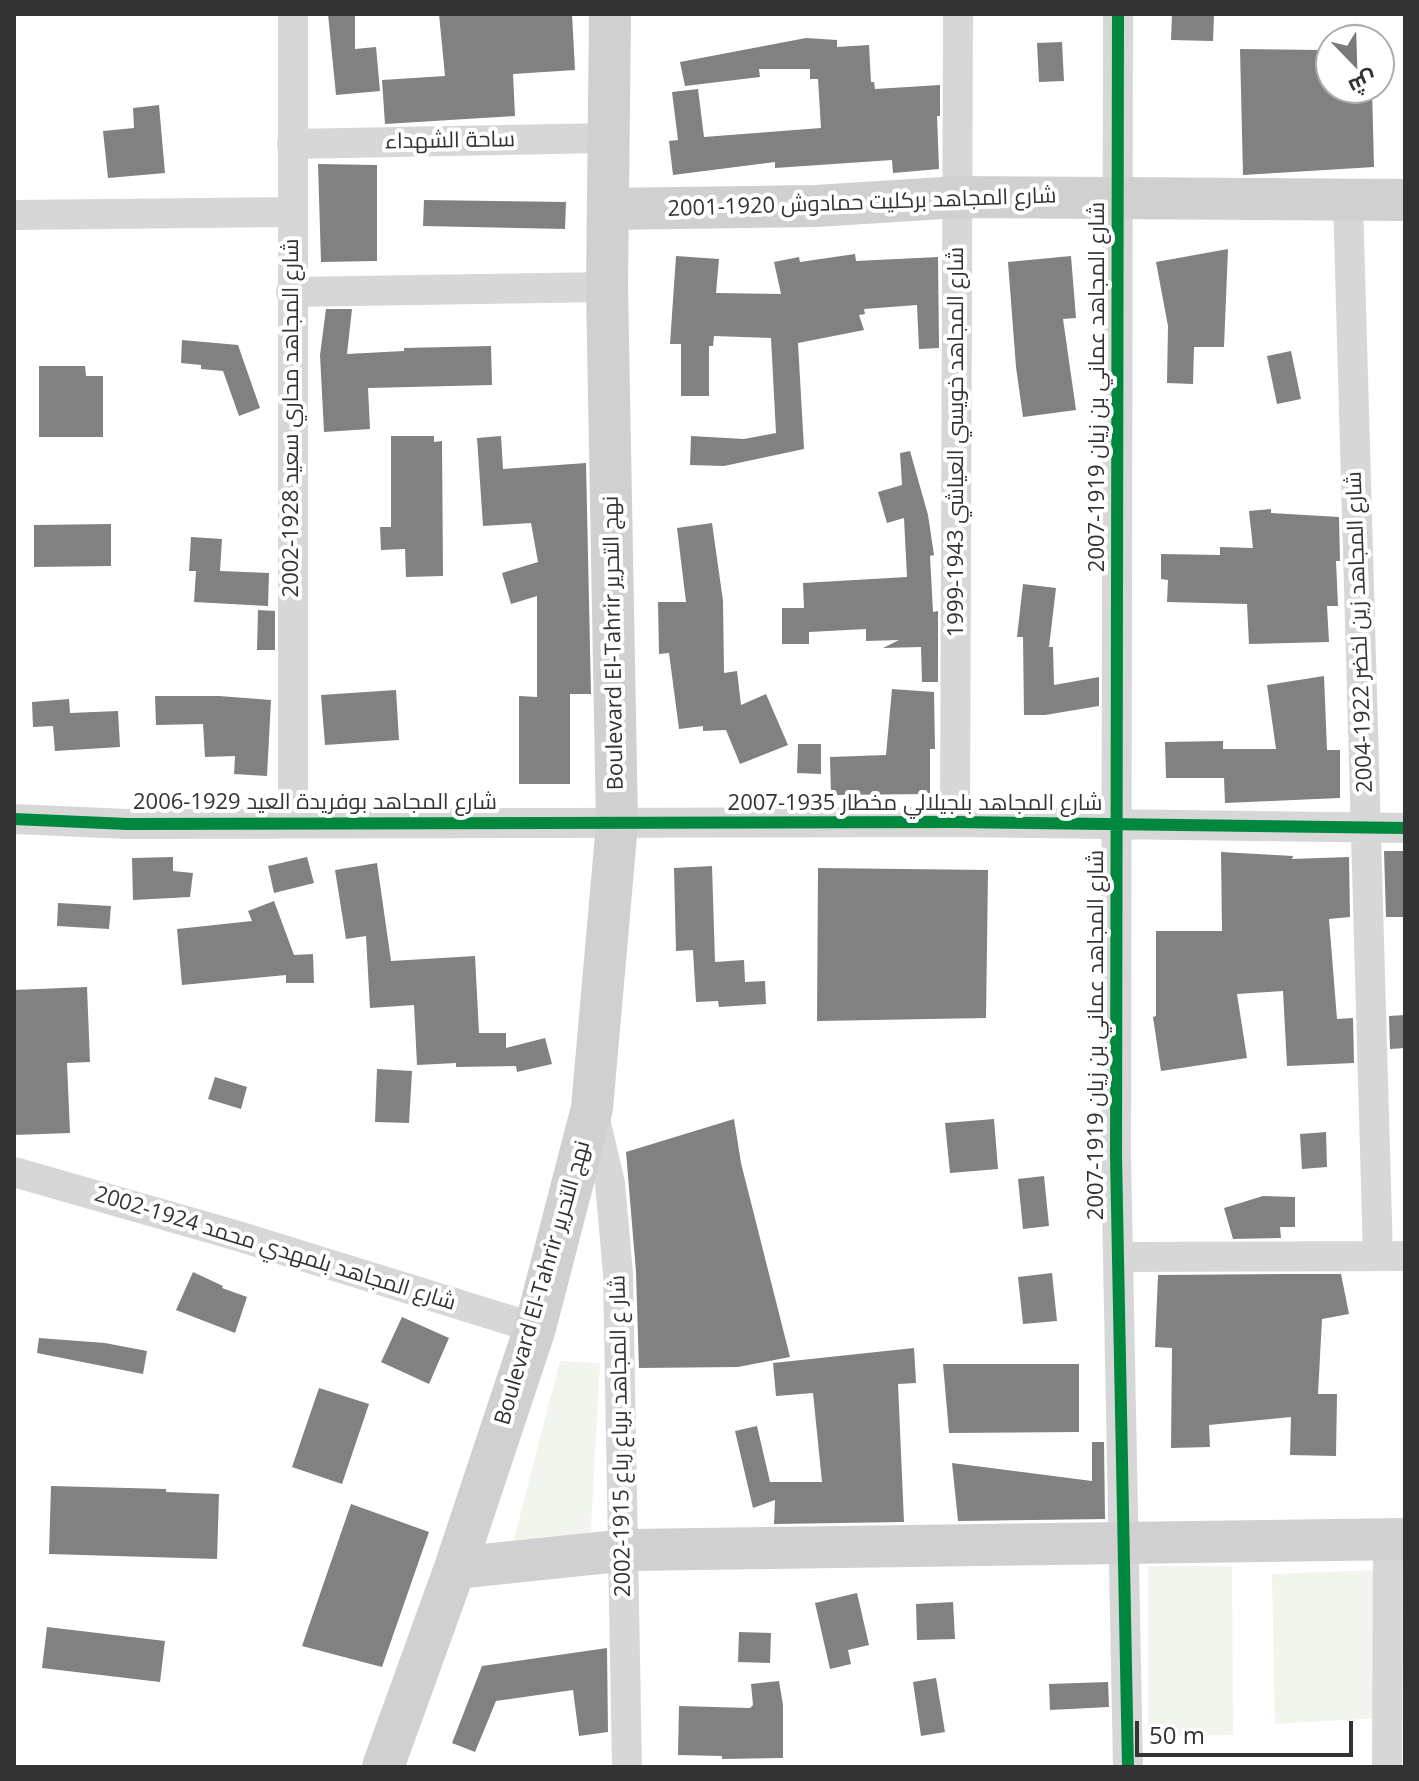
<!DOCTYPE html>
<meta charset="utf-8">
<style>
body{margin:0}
#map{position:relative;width:1419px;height:1781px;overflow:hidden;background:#fff;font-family:"Open Sans",Cairo,sans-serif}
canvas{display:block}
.frame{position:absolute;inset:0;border:16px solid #333;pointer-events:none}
.north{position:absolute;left:1315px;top:24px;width:80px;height:80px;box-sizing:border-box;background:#fff;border:2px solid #adadad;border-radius:50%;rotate:157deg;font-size:22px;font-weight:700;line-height:32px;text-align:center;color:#333}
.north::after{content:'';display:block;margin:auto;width:28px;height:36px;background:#7a7a7a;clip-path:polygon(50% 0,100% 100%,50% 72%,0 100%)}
.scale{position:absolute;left:1135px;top:1721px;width:218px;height:36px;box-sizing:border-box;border:4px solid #333;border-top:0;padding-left:10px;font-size:24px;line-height:28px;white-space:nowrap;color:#333;-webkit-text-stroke:6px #fff;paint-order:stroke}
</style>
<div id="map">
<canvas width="1419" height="1781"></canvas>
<div class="frame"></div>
<div class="north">ش</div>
<div class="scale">50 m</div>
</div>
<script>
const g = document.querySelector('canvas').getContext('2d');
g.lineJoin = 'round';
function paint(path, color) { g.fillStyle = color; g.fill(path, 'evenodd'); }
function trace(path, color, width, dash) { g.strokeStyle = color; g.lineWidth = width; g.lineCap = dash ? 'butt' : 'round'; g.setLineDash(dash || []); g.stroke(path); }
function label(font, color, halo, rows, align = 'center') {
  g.font = font + ' "Open Sans",Cairo,sans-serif'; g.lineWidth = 8; g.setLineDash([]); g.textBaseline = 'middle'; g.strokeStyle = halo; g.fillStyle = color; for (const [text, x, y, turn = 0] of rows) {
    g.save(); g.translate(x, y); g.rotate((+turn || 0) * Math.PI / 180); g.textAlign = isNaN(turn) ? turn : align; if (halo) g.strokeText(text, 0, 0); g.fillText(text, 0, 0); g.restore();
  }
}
const green = new Path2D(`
 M560 1361 600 1363 590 1545 513 1543Z
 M1148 1566H1232L1233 1735 1148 1736Z
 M1377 1570 1381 1718 1275 1724 1272 1574Z`);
const building = new Path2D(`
 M328 14H355V49L376 47 380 91 336 95Z
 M439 14H572L575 70 513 74 515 116 385 124 382 80 445 76Z
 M1172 14H1214L1213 41 1171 40Z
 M806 38 837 40V47L869 45 871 82H874L875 89 940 85V116H937L939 169 893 173 892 160 775 168V162L673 175 669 141 678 140 672 92 698 89 704 137 821 128 818 79H810V69H759L760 77 685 86 680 62Z
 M1062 42 1064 81 1039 82 1037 43Z
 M1240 49 1321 50 1331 57V88H1372L1374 167 1243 175Z
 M159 105 165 173 108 178 103 131 134 128 133 108Z
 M318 164 377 165V261L321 262Z
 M424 200 566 202 565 229 423 226Z
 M1228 249 1224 347H1194L1193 384 1167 383 1168 326 1156 262Z
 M855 254 856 261 938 257 939 348 919 349 917 305 864 309 865 314 859 315 864 330 798 343 804 449 724 466 690 465 691 436 744 439 776 433 771 338 714 336 713 346H709V396H681V344H670L676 256 719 259 716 293 781 294 774 262 799 257 800 262Z
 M1071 256 1076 318 1063 319 1076 410 1023 417 1016 367 1008 262Z
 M326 309H352L347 354 404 351V348L491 346 492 385 368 388 370 429 324 432 320 355Z
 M182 340 238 345 260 408 239 416 223 371 201 369V365L181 363Z
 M1291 351 1301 399 1277 404 1267 356Z
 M39 366H85L86 376H103V437H39Z
 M391 436H434V442L442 441 443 576 406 577 405 549 381 550 380 527H391Z
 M501 436 503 469 586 463 591 694H570V784H519V696L537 697V596L511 604 502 573 538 562 531 523 483 526 477 438Z
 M910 451 928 515 934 555 930 556 933 612 938 611V682H922L921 647 883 648 899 640 866 641V629L809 632V644H782V608H804L803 583 907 577 904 518 887 523 878 492 902 485 900 453Z
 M1271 509V513L1339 517 1340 561H1336L1338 606H1327L1329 642 1249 644 1247 604 1167 602 1168 580 1161 579V554L1220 555V547L1253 548 1249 511Z
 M712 523 723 601 724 673 737 671 741 705 766 694 788 745 740 764 726 730 703 731V726L679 729 669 653 659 654 658 602H686L677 528Z
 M111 524V566L34 567V525Z
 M191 537 222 539 220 571 269 573 268 606 194 602 196 571H189Z
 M1023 584 1056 588 1049 647H1053L1054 685 1099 677V706L1045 715H1024L1023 637H1017Z
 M258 610 275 611V650H257Z
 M1324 676 1327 750H1340V798L1225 803 1224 778H1166L1165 742 1223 741V749H1276L1267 685Z
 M892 689 934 692 935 749H930V794L831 795 830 757 886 755Z
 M396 690 399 740 325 745 321 695Z
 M155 696H219L271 700 267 776 234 774 235 756 205 757 203 724 156 725Z
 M69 699 70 713 118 711 120 747 55 751 53 726 33 727 32 702Z
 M798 744H821V774L797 773Z
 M1384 851H1405V917H1386Z
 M1221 852 1293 856 1292 859 1349 857 1350 917 1329 919 1337 1019 1353 1018 1354 1063 1287 1066 1283 991 1237 994 1247 1058 1161 1071 1153 1017 1156 1016V931H1222Z
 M173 857V871L193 873 190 897 133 900 132 858Z
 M307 857 314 883 274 893 268 866Z
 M377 863 391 961 475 956 479 1033H506V1048L545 1038 552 1064 517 1072 516 1066 456 1067V1063L417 1065 414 1005 370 1008 366 936 346 939 335 870Z
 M712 866 715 962 744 960 745 982 765 981 766 1004 719 1007 718 1001 696 1002 693 950 676 951 674 868Z
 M818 868 988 870 986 1018 817 1021Z
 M274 901 294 955 313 954 314 983H286V975L182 985 177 929 252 921 248 911Z
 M58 903 111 906 109 929 57 926Z
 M87 987 90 1062 67 1063 70 1133 14 1135V990Z
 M1405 1015V1048L1390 1049 1389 1016Z
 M377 1069 412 1071 409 1123 375 1122Z
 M215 1077 247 1087 241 1109 208 1099Z
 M734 1119 741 1163 790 1357 738 1367 639 1368 636 1272 626 1152Z
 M994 1119 998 1169 950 1173 945 1123Z
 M1326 1132 1327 1167 1302 1169 1300 1134Z
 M1044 1176 1049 1226 1023 1229 1018 1179Z
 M1263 1196 1295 1197V1227H1280L1281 1238 1233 1239 1224 1208Z
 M193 1272 223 1286 222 1288 247 1297 235 1333 176 1310Z
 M1052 1273 1057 1321 1023 1324 1018 1277Z
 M1285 1274H1341L1349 1314 1322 1319 1318 1394H1337L1336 1456 1290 1455 1291 1417 1209 1425 1210 1447 1171 1448 1172 1348 1155 1347 1158 1275Z
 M402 1317 449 1338 429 1384 381 1362Z
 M39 1338 105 1343 147 1351 143 1374 37 1353Z
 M914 1348 916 1383 898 1384 904 1522 774 1524 775 1500 753 1508 735 1431 757 1426 770 1482H822L813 1393 776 1396 773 1363Z
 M943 1364H1079V1432L949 1433Z
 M319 1388 369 1404 342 1484 292 1467Z
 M1092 1442H1104L1105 1519 958 1521 952 1463 1092 1481Z
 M51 1486 166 1489V1492L219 1494 217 1559 49 1554Z
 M351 1504 429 1532 382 1667 302 1646Z
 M857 1593 869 1645 848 1650 851 1664 830 1669 815 1603Z
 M953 1602 955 1639 917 1640 916 1604Z
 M47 1627 165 1641 160 1682 42 1668Z
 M739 1632 771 1633 770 1663 738 1662Z
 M607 1648 608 1732 579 1736 573 1690 496 1701 475 1752 452 1743 482 1666Z
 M936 1678 945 1732 921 1736 913 1682Z
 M779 1681 783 1705V1758L722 1759V1756L678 1755 679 1706 750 1708 753 1705 751 1684Z
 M1108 1682 1109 1707 1050 1710 1049 1684Z`);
const street = new Path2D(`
 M293 14V822
 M1118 14 1116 1156 1128 1767
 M292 144 608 138
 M1348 200 1378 1256
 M14 215 292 212
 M291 292 607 287
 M14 819 127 824 955 822 1405 828
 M955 822 958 14
 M593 1111 610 1183 618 1274 627 1767
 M14 1172 238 1236 535 1328
 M1118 1257 1405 1256
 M1387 1767 1388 1539`);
const secondary = new Path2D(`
 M608 209 816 206 959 197 1405 200
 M455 1568 628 1550 1405 1539
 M383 1767 455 1568 535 1328 592 1108 617 824 607 287 610 14`);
const cycleway = new Path2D(`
 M1118 14 1116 1156 1128 1767
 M14 819 127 824 955 822 1405 828`);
const streetNames = [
 ["ساحة الشهداء",450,141,-1],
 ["شارع المجاهد بركليت حمادوش 1920-2001",862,203,-2],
 ["شارع المجاهد عماني بن زيان 1919-2007",1098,387,-90],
 ["شارع المجاهد محاري سعيد 1928-2002",292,418,-90],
 ["شارع المجاهد خويسي العياشي 1943-1999",957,442,-90],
 ["شارع المجاهد زين لخضر 1922-2004",1360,632,-92],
 ["Boulevard El-Tahrir نهج التحرير",614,643,-91],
 ["شارع المجاهد بوفريدة العيد 1929-2006",315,803],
 ["شارع المجاهد بلجيلالي مخطار 1935-2007",915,804],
 ["شارع المجاهد عماني بن زيان 1919-2007",1097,1035,-90],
 ["شارع المجاهد بلمهدي محمد 1924-2002",275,1249,17],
 ["Boulevard El-Tahrir نهج التحرير",543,1283,-74],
 ["شار ع المجاهد برباع رباع 1915-2002",621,1436,-91]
];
paint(green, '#f1f5ed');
paint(building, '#818181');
trace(street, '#d7d7d7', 30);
trace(secondary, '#d0d0d0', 42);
trace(cycleway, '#00873e', 12);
label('22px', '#333', '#fff', streetNames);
</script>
